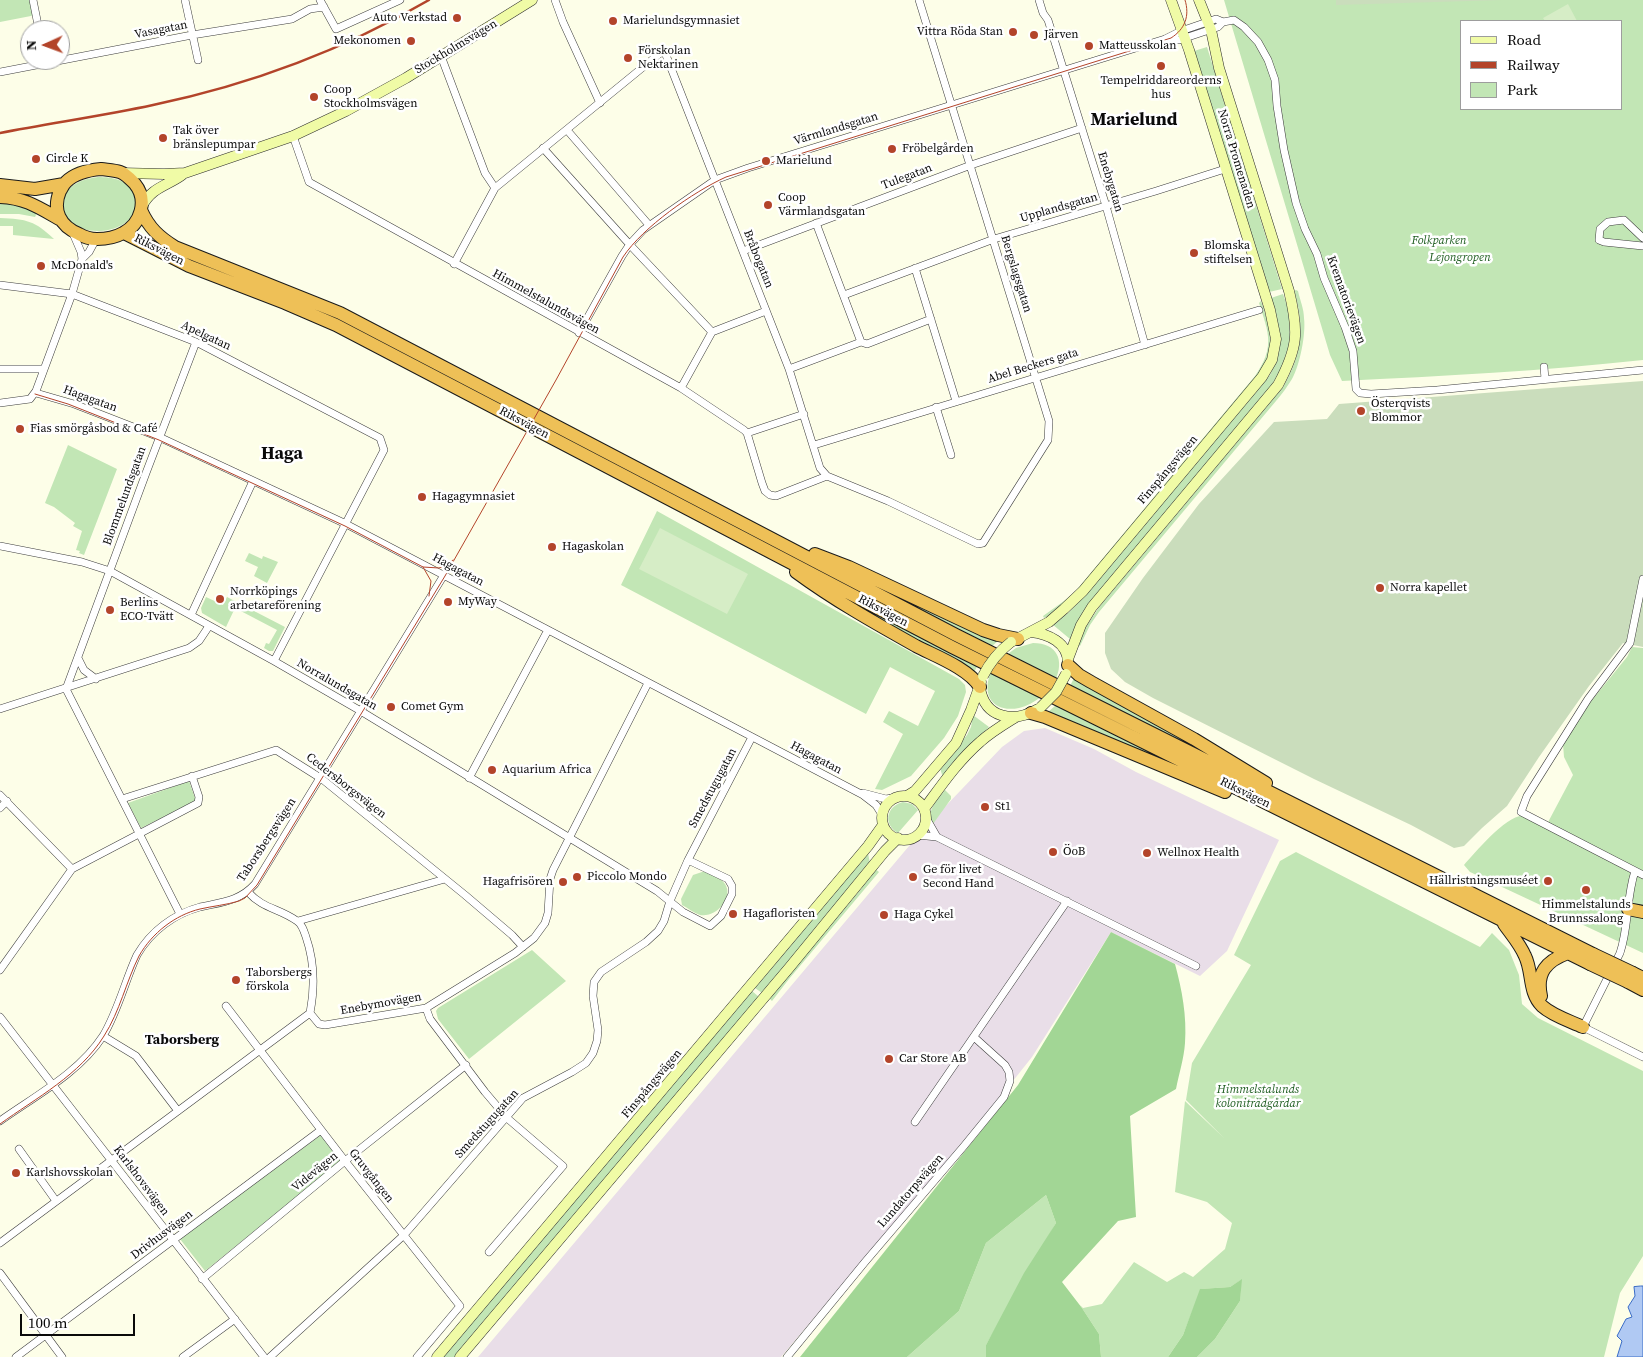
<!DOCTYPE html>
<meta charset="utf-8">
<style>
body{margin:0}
#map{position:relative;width:1643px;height:1357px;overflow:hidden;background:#fdfee8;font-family:"Source Serif 4",serif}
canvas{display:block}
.legend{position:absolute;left:1460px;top:20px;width:162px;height:90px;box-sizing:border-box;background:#fff;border:1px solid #9d9d9d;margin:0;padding:6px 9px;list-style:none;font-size:15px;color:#0a0a0a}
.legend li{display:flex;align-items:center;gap:10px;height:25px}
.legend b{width:25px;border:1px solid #9d9d9d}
.north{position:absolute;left:20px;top:20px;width:50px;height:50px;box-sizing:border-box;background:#fff;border:1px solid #9d9d9d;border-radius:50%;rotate:268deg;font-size:14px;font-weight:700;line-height:20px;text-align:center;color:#0a0a0a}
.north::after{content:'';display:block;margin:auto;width:18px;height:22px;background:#b3442a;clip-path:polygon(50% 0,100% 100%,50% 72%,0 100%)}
.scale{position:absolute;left:20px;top:1314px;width:115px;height:22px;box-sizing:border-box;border:2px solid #0a0a0a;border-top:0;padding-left:6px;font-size:15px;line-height:18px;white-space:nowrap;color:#0a0a0a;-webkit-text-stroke:4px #fff;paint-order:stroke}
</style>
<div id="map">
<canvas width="1643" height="1357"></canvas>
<ul class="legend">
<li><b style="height:6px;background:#f0fba6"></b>Road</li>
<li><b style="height:6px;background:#b3442a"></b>Railway</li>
<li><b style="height:14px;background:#c2e6b5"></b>Park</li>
</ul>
<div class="north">N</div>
<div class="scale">100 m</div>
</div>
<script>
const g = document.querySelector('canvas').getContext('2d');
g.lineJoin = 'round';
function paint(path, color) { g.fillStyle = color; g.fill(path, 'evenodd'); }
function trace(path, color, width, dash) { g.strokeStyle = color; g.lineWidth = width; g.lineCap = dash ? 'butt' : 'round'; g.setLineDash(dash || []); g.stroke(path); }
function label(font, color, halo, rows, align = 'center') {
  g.font = font + ' "Source Serif 4",serif'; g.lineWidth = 5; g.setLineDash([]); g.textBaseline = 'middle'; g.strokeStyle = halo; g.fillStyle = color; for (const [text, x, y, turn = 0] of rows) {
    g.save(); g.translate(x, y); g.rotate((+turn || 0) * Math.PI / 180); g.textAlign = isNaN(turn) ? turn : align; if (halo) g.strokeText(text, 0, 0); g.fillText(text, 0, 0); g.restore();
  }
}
const industrial = new Path2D(`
 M1045 728 1094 749 1136 772 1279 840 1227 951 1200 976 1111 932 1032 1057 993 1106 781 1357H478L920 833 1002 747 1024 731Z`);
const green = new Path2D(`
 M0 0H33L36 15 0 22Z
 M1224 0H1643V360C1543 371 1443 376 1342 381L1330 355ZM1462 21H1622V109H1462Z
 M1207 47 1282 289 1269 292 1194 51Z
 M98 177C112 177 128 180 135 193 137 199 137 202 135 208 128 242 52 238 64 198 69 183 84 179 98 177Z
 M0 202 22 205 37 213 35 217 19 214H0Z
 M0 218C27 219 35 221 54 239L13 235V226H0Z
 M1296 290 1298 291C1300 300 1304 309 1304 318 1306 334 1300 365 1292 379 1287 387 1282 394 1276 401L1099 612 1090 625 1080 646 1078 645 1083 631 1100 606 1283 387C1302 355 1305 326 1294 291Z
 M1283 294 1289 311 1290 343 1278 378 1070 639 1052 624 1067 614 1084 597 1270 375C1284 346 1280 327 1271 298Z
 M1261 301C1270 327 1275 343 1263 369L1077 592 1054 613 1044 618 1043 616 1064 601 1074 593 1255 376C1275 347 1269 334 1259 303Z
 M68 445 117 469 84 555 79 553 80 551 76 550 82 531 73 526 75 523 54 507 45 503Z
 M657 511 959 679 965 685 966 692 958 716 944 738 911 776 882 790 875 789 903 734 883 722 889 711 918 726 935 691 890 667 866 714 621 585Z
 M249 553 262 559 263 556 278 562 267 583 254 576 258 567 245 561Z
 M829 562 999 640 990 648Z
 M819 582 978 665 973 674Z
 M206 597 223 605 227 597 285 627 273 651H269L264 648 266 643 269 644 277 630 235 608 226 627 202 613 201 608Z
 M1033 643C1057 643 1065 660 1055 681L1005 656 1016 648Z
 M1632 647 1643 648V953L1470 872 1464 865C1474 854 1508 813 1524 816 1531 818 1539 823 1546 826L1573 775 1564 757 1563 744 1592 700 1627 657Z
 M991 672 1041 697C1034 702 1027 706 1019 708 993 713 981 695 991 672Z
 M1074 678 1244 773 1069 688Z
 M1056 705 1235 793 1234 794 1047 713Z
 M973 715 989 727 943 778 940 768 967 735 971 727Z
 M189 781 196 801 141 828 128 803Z
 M945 790 951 796V799L933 824C926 810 936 801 945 790Z
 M903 802 912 804 918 810 898 833C883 825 886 806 903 802Z
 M1296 852 1480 947 1492 933 1509 950 1519 975 1522 1004 1538 1018 1643 1071V1256L1620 1293 1604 1357H1197L1215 1339 1240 1301 1241 1280 1230 1287 1201 1289 1183 1335 1168 1357H1101L1099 1334 1080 1305 1083 1308 1102 1304 1134 1262 1167 1282 1184 1272 1193 1277 1225 1249 1232 1223 1207 1202 1175 1192 1185 1101 1224 1138 1186 1100 1192 1063 1251 965 1234 955 1280 861Z
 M868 853 870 864 762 993 755 988Z
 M874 868 879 872 789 979 772 1001 769 998 861 889Z
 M705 871C711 875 722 878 725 884 734 898 716 918 700 915 694 913 688 908 682 905L681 899 693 875Z
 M532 950 566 981 469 1059 438 1019 436 1011 438 1008Z
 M752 991 759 997 455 1357H443Z
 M321 1135 341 1161 205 1271 180 1239Z
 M1046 1195 1056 1223 986 1345V1357H907L959 1311 986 1243Z`);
const forest = new Path2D(`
 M1111 932 1175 964C1182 990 1187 1016 1185 1043 1184 1058 1179 1074 1176 1089L1130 1116 1136 1217 1118 1221 1062 1282 1082 1308 1099 1334 1101 1357H986V1345L1024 1273 1056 1223 1046 1195 986 1243 959 1311 907 1357H800L1018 1085Z
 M1242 1279 1240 1301 1215 1339 1197 1357H1168L1183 1335 1200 1289 1230 1287Z`);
const cemetery = new Path2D(`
 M1336 0H1503L1336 5Z
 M1643 381V647L1623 643 1589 686 1539 757 1507 806 1482 828 1464 846 1454 848 1411 825 1314 779 1153 698 1125 682 1111 669 1105 653V633L1143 578 1199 504 1274 422 1327 419 1339 404Z`);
const pitch = new Path2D(`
 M1568 4 1577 21H1545L1543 18Z
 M660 528 748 574 727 614 639 569Z`);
const water = new Path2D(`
 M1641 1286H1643V1357H1617L1622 1341 1617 1336 1626 1319 1632 1317 1628 1307 1635 1296 1634 1287Z`);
const street = new Path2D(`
 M33 0 39 30
 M185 0 198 60
 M320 0 336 29 400 0
 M555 0 563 22 600 103
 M1039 0 1043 13 1048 20 1106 206 1145 345
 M1165 39 1179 40 1218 27 1223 22
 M441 56 485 173 495 188
 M0 72 192 35 292 19 310 9 324 7
 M567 130 649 225
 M293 136 309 182 681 388 744 430 747 433 762 483 765 491 770 495 776 496 827 476
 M543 148 631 246 712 332
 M816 223 861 342
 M1643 238 1624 220 1608 222 1600 229 1599 240 1604 242 1643 246
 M743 251 971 165 1082 128
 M82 259 89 252 96 239
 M454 264 495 188 664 50 789 369 820 468 827 476 888 501 978 544 983 543 1048 440 1049 421 919 0
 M915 268 956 401
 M0 285 72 294 196 342 380 438 384 450 274 661
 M844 295 994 239 1156 191 1225 169
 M579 333 622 256 630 244 643 230 715 180 748 168 1165 39 1181 31 1216 19 1223 22 1234 20 1244 27 1258 42 1268 60 1275 80 1277 106 1284 150 1296 203 1305 229 1317 254 1324 278 1345 327 1353 351 1356 389 1360 393 1371 394 1437 390 1643 370
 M1544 367 1545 379
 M0 369H44
 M789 369 861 342 867 344 931 319
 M681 388 712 332 766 311
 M36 393 74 404 159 437 346 524 863 795 876 805 883 816
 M0 403 30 399 36 391 72 294 82 259 81 252 72 231
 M936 407 951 455
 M747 433 804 414
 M814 445 1259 310
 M0 546 82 562 110 571 274 661 359 710 657 891 683 912 710 926 721 916 732 894V886L728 879 688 860
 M1643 579 1630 643 1588 699 1527 796 1521 812 1643 875
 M191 615 253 481
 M78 658 84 670 96 679
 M66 689 146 473 196 342
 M66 689 180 914
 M0 709 189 648 199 641 209 626
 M469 778 548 630
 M863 793 886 799 898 797
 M0 795 72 869
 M122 799 276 750 322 779 465 895 512 935 523 947
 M0 808 7 801
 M925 816 937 837
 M917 835 937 837 1196 966
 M1635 871C1626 898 1629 927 1620 953L1583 1027 1643 1057
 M248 892C263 909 279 908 297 921 302 924 304 931 306 937 315 963 315 987 310 1013
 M298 921 445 879
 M0 970 72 869 198 803 199 797 192 776
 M226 1006 345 1161 460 1306 417 1357
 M426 1008 430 1019 485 1092 507 1118 563 1166 489 1252
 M0 1017 264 1357
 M103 1036 136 1056 178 1111
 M0 1121C35 1096 79 1073 103 1036 118 1011 125 981 137 955 151 931 174 914 200 907 222 902 240 901 255 884L444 575
 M915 1122 1067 901
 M19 1149 56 1201
 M0 1243 310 1013 319 1024 325 1025 426 1008 515 953 534 938 545 923 548 913 550 879 553 870 648 683
 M0 1273 62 1357
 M202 1279 345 1161 466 1065
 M16 1357 321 1130
 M183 1357 235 1319
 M270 1357 404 1235 523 1098 572 1072 586 1063 593 1053 597 1041 598 1030 593 996 594 982 601 972 646 942 658 931 664 921 670 901 688 860 752 737
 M787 1357 865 1262 964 1146 1004 1097 1010 1081 1009 1072 1005 1065 974 1037`);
const secondary = new Path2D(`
 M122 173 164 174 185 173 293 136 346 111 406 78 532 0
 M142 206C152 187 167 186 182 175
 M1031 632C1048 634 1068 642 1068 663
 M1011 642 1049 622 1064 609 1083 591 1262 377 1272 360 1276 339 1270 310 1189 50 1171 0
 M1068 659 1081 625 1092 607 1278 385C1298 348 1299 332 1289 291L1219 68 1211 30 1199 0
 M980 688C985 719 1014 723 1038 709
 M907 796 915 791 956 743 971 710 981 682
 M882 818a22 22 0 1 1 44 0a22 22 0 1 1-44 0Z
 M924 809C941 786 958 761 980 742 991 732 1003 725 1016 717
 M437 1357 868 846 883 825
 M460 1357 789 968 885 851 898 838`);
const highway = new Path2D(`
 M101 169C108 170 114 170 120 172 126 174 131 180 135 184 148 200 141 224 123 233 116 237 105 239 97 239 91 239 84 237 79 234 60 226 52 210 60 191 62 188 63 185 66 182 75 173 89 170 101 169Z
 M0 185 35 189 64 184
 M0 197C25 198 38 207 59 219
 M141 210C149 228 159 237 175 247L340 313 956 635 1593 954
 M124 233 189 266 285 303 336 325 952 647 1590 964
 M815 554 849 567 983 630 998 635 1018 639
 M796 572C834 600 875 623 916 646 935 656 968 668 980 687
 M1068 665 1079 675 1091 682 1194 739 1266 783
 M1031 713 1045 717 1225 792
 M1628 909 1643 912
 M1504 924C1511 934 1520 944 1525 956 1533 972 1528 992 1542 1006 1553 1016 1570 1021 1583 1027
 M1633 973 1643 978
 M1628 982 1643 990
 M1541 996C1536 973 1546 961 1568 953`);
const tram = new Path2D(`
 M35 394 68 404 159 440 345 526 423 567 439 568 447 565 453 560
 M423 567 431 581 429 596
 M0 1124C36 1098 80 1075 104 1036 120 1011 126 982 139 956 152 933 175 915 200 909 213 906 226 905 239 901L245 898 257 885 445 576 556 380 623 257C643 227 693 192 726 177L1171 38C1185 29 1190 16 1185 0`);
const rail = new Path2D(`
 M0 133C51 123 102 116 153 105 249 85 345 49 429 0`);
const secondaryBridge = new Path2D(`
 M983 676C990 662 998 652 1011 642
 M1041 707 1056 692 1066 674`);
const highwayBridge = new Path2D(`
 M1593 954 1633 973
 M1590 964 1628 982`);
const markers = [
 [457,18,5,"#b3442a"],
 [613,21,5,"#b3442a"],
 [1013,32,5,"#b3442a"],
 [1034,35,5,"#b3442a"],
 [411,41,5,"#b3442a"],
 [1089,46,5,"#b3442a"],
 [628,58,5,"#b3442a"],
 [1161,66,5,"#b3442a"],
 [314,97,5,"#b3442a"],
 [163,138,5,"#b3442a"],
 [892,149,5,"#b3442a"],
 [36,159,5,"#b3442a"],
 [766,161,5,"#b3442a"],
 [768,205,5,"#b3442a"],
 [1194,253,5,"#b3442a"],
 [41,266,5,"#b3442a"],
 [1361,411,5,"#b3442a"],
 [20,429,5,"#b3442a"],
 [422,497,5,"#b3442a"],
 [552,547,5,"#b3442a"],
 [1380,588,5,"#b3442a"],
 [220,599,5,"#b3442a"],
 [448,602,5,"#b3442a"],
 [110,610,5,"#b3442a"],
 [391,707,5,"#b3442a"],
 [492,770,5,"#b3442a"],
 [985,807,5,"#b3442a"],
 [1053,852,5,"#b3442a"],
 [1147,853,5,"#b3442a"],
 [577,877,5,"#b3442a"],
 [913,877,5,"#b3442a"],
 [1548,881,5,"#b3442a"],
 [563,882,5,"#b3442a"],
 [1586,890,5,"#b3442a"],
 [733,914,5,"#b3442a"],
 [884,915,5,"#b3442a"],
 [236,980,5,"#b3442a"],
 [889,1059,5,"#b3442a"],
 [16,1173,5,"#b3442a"]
];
const poiNames = [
 ["Auto Verkstad",447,18,"right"],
 ["Marielundsgymnasiet",623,21],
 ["Vittra Röda Stan",1003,32,"right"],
 ["Järven",1044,35],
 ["Mekonomen",401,41,"right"],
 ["Matteusskolan",1099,46],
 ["Förskolan",638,51],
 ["Nektarinen",638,65],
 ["Tempelriddareorderns",1161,81,"center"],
 ["hus",1161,95,"center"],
 ["Coop",324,90],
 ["Stockholmsvägen",324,104],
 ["Tak över",173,131],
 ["bränslepumpar",173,145],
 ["Fröbelgården",902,149],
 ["Circle K",46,159],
 ["Marielund",776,161],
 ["Coop",778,198],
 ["Värmlandsgatan",778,212],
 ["Blomska",1204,246],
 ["stiftelsen",1204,260],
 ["McDonald's",51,266],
 ["Österqvists",1371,404],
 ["Blommor",1371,418],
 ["Fias smörgåsbod & Café",30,429],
 ["Hagagymnasiet",432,497],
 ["Hagaskolan",562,547],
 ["Norra kapellet",1390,588],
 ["Norrköpings",230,592],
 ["arbetareförening",230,606],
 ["MyWay",458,602],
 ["Berlins",120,603],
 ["ECO-Tvätt",120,617],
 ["Comet Gym",401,707],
 ["Aquarium Africa",502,770],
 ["St1",995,807],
 ["ÖoB",1063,852],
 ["Wellnox Health",1157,853],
 ["Ge för livet",923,870],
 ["Second Hand",923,884],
 ["Piccolo Mondo",587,877],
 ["Hällristningsmuséet",1538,881,"right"],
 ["Hagafrisören",553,882,"right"],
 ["Himmelstalunds",1586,905,"center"],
 ["Brunnssalong",1586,919,"center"],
 ["Hagafloristen",743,914],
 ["Haga Cykel",894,915],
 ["Taborsbergs",246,973],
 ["förskola",246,987],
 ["Car Store AB",899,1059],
 ["Karlshovsskolan",26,1173]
];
const streetNames = [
 ["Vasagatan",161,30,-11],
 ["Stockholmsvägen",456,47,-31],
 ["Värmlandsgatan",836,129,-17],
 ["Norra Promenaden",1236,159,73],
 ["Tulegatan",907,177,-21],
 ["Enebygatan",1110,182,73],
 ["Upplandsgatan",1059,208,-16],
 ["Riksvägen",159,250,27],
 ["Bråbogatan",758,259,68],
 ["Bergslagsgatan",1016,274,73],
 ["Krematorievägen",1346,300,70],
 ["Himmelstalundsvägen",546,302,29],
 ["Apelgatan",206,336,25],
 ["Abel Beckers gata",1033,366,-17],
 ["Hagagatan",90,399,20],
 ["Riksvägen",524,423,28],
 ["Finspångsvägen",1168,470,-50],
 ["Blommelundsgatan",125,496,-70],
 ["Hagagatan",458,570,28],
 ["Riksvägen",883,611,28],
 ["Norralundsgatan",337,685,30],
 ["Hagagatan",816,758,28],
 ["Cedersborgsvägen",346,786,38],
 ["Smedstugugatan",713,788,-62],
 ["Riksvägen",1245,793,26],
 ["Taborsbergsvägen",267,840,-57],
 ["Enebymovägen",381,1004,-10],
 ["Finspångsvägen",652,1084,-50],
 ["Smedstugugatan",487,1124,-48],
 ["Videvägen",315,1172,-39],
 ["Gruvgången",371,1176,52],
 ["Karlshovsvägen",141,1181,53],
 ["Lundatorpsvägen",911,1191,-49],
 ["Drivhusvägen",162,1235,-37]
];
const parkNames = [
 ["Folkparken",1439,241],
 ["Lejongropen",1460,258],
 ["Himmelstalunds",1258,1090],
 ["koloniträdgårdar",1258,1104]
];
const neighbourhoodNames = [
 ["Taborsberg",182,1040]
];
const districtNames = [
 ["Marielund",1134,120],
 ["Haga",282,454]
];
paint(industrial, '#e9dee8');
paint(green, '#c2e6b5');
paint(forest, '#a2d695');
paint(cemetery, '#caddbc');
paint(pitch, '#d6edc6');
paint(water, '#b0c9f3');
trace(water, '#3a6cc6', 1);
trace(street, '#3d3d3d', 8);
trace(secondary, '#2c2c2c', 11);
trace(highway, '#1b1b1b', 14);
trace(street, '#fff', 7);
trace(secondary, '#f0fba6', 10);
trace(highway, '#eec057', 12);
trace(tram, '#b3442a', 1);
trace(rail, '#b3442a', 2.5);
trace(secondaryBridge, '#2c2c2c', 11, []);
trace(highwayBridge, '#1b1b1b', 14, []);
trace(secondaryBridge, '#f0fba6', 10);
trace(highwayBridge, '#eec057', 12);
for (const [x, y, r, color] of markers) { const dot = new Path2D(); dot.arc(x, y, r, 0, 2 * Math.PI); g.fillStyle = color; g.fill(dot); trace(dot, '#fff', 2); }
label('12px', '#0a0a0a', '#fff', poiNames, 'left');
label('12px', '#0a0a0a', '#fff', streetNames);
label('italic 12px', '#1f5e21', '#fff', parkNames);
label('bold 14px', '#0a0a0a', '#fff', neighbourhoodNames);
label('bold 18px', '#0a0a0a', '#fff', districtNames);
</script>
